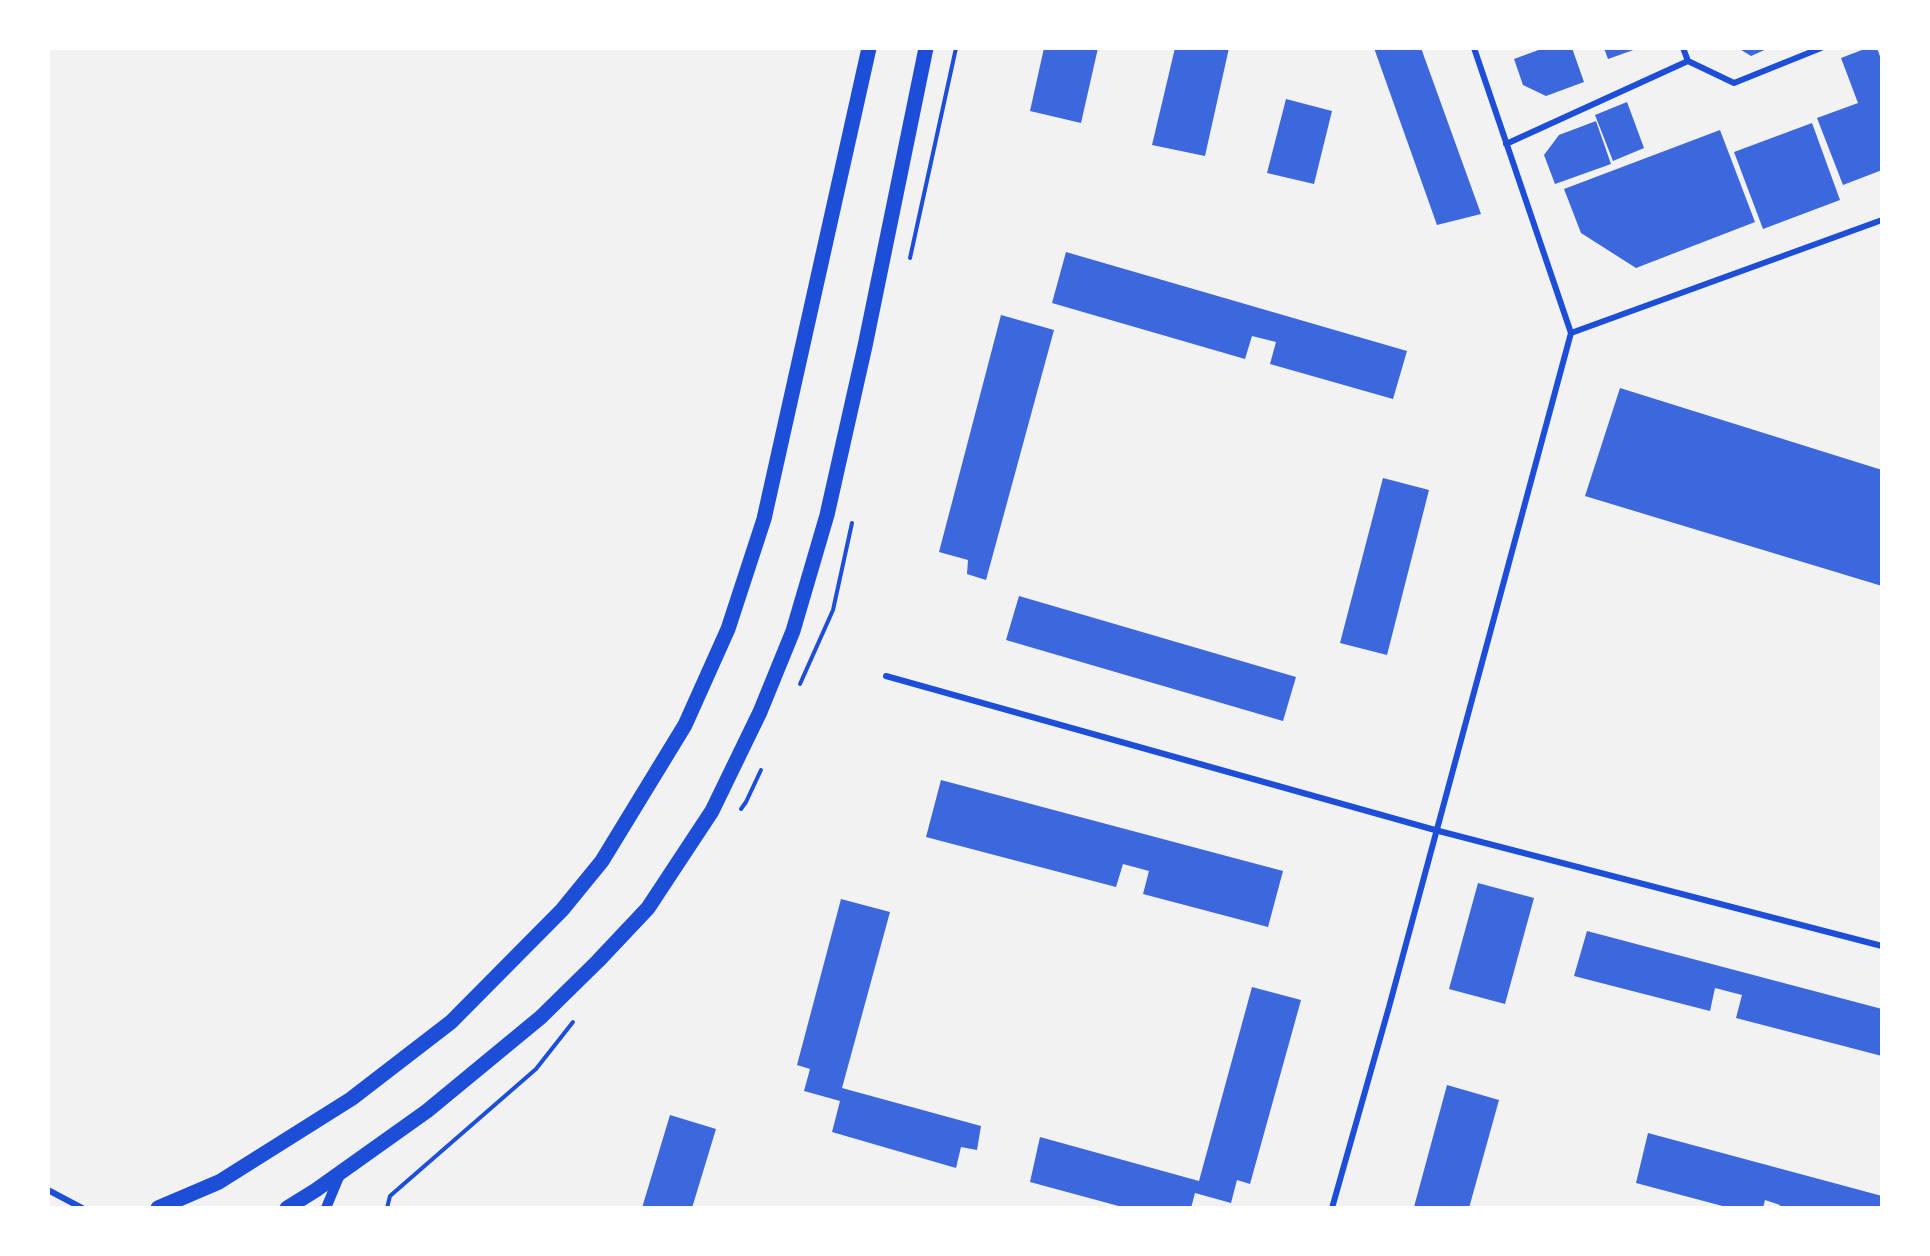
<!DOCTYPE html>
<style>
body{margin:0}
#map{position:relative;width:1930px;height:1256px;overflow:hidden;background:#f2f2f2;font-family:Karla,sans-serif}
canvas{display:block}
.frame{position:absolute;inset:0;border:50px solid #fff;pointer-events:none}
</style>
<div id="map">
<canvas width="1930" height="1256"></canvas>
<div class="frame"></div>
</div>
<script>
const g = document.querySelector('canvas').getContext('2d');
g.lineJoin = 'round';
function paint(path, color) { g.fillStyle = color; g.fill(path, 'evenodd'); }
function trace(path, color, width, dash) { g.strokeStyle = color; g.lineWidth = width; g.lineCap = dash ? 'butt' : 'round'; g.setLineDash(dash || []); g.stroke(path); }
const building = new Path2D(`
 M1044 48H1098L1081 123 1030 111Z
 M1175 48H1229L1205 156 1152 145Z
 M1374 48H1421L1481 214 1437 225Z
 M1544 48H1572L1584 82 1546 96 1523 85 1514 59Z
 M1604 48H1639L1608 59Z
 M1738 48H1769L1751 56Z
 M1867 48H1877L1882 62V170L1843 185 1817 118 1858 103 1841 58Z
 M1286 99 1332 111 1314 184 1267 173Z
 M1627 102 1644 148 1613 161 1595 115Z
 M1596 121 1611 164 1555 184 1544 155 1559 135Z
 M1812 123 1840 200 1763 229 1734 152Z
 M1720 130 1755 222 1636 268 1581 233 1564 189Z
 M1066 252 1407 351 1393 399 1270 364 1276 342 1252 336 1245 359 1052 303Z
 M1001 315 1054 330 986 580 967 574 968 560 939 552Z
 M1620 388 1882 470V586L1585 496Z
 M1383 478 1429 490 1387 655 1340 643Z
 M1019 596 1296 677 1283 721 1006 640Z
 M941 780 1283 871 1268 927 1143 894 1149 871 1123 864 1116 887 926 837Z
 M1478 883 1534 898 1505 1004 1449 989Z
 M841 899 890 912 842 1088 981 1126 977 1150 961 1147 956 1168 832 1132 840 1101 804 1091 810 1069 797 1065Z
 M1587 931 1882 1009V1056L1736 1018 1742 995 1715 988 1710 1011 1574 976Z
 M1252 987 1301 1000 1250 1184 1237 1180 1231 1203 1195 1193 1191 1208H1126L1030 1182 1040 1137 1199 1181Z
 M1447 1085 1499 1100 1469 1208H1418L1414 1207Z
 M670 1115 716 1129 692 1208H642Z
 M1648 1133 1882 1196V1208H1779L1780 1205 1765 1200 1763 1208H1730L1636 1183Z`);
const path = new Path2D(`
 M910 258 956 48
 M800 684 833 610 852 523
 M741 809 746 802 761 770
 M387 1208 390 1196 536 1069 573 1022`);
const minor = new Path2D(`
 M1683 48 1688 61
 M1506 144 1688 61 1734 83 1821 48
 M1571 333 1882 220
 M886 676 1435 830 1882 946
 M48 1190 82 1208
 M1332 1208 1389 1007 1571 333 1474 48`);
const tertiary = new Path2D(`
 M326 1208 341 1172`);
const primary = new Path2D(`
 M158 1208 219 1182 351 1099 451 1022 562 910 602 861 685 725 728 629 764 519 869 48
 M287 1208 316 1190 427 1111 541 1017 598 961 648 908 712 811 760 712 793 631 827 515 865 346 926 48`);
paint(building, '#3d67dc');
trace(path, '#1d4ed8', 4);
trace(minor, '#1d4ed8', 6);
trace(tertiary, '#1d4ed8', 10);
trace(primary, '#1d4ed8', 15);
</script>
